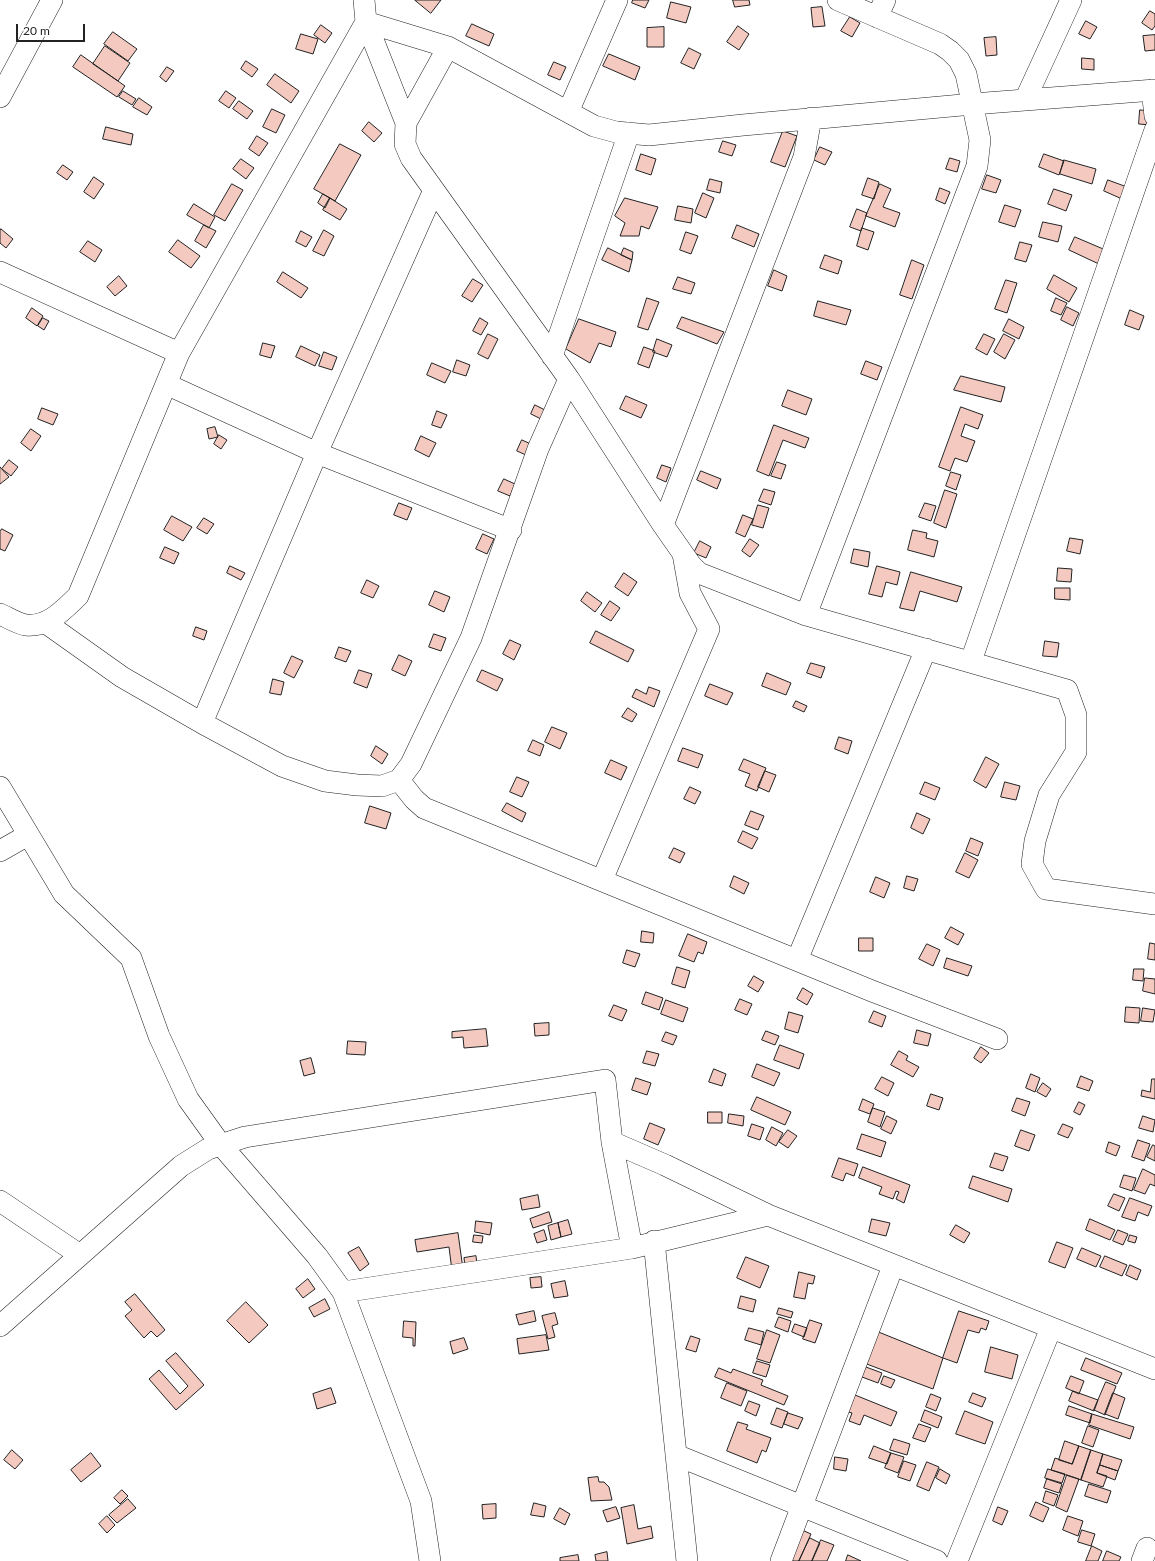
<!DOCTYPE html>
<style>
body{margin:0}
#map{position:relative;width:1155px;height:1561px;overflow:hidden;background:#fff;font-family:Lato,sans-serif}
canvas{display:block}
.scale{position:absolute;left:16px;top:24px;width:69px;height:18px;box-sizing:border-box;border:2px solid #222;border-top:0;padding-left:5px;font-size:12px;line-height:14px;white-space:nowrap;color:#222;-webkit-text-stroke:3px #fff;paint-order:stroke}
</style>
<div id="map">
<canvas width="1155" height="1561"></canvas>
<div class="scale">20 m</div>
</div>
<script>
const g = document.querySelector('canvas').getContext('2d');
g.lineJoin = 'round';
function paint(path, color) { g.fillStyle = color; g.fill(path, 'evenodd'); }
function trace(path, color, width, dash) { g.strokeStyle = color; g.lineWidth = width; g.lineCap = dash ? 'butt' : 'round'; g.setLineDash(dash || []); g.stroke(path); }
const building = new Path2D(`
 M415 0H441L431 13Z
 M633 0H649L645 8 632 3Z
 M733 0H749L750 5 735 7Z
 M671 2 691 7 686 23 667 18Z
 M822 7 825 26 813 27 811 8Z
 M1150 11 1155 14V26L1152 30 1142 23Z
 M850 17 860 23 852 37 841 31Z
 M1086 21 1097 27 1090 39 1079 34Z
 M472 24 494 34 489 46 466 36Z
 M321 25 332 33 325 43 314 35Z
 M738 26 749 34 739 50 727 42Z
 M664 27V47H647V28Z
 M113 32 137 49 128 61 104 44Z
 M301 34 318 39 313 54 296 49Z
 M1155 35V50L1145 51 1143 36Z
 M996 37 997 55 986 56 984 38Z
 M105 46 130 63 118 81 93 64Z
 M689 48 701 54 694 69 681 63Z
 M609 54 640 67 635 80 603 66Z
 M81 55 125 86 117 97 73 67Z
 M1082 58 1094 59V70L1082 69Z
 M246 61 258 69 252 77 241 69Z
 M554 62 566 67 560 80 548 75Z
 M167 67 174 71 166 82 160 77Z
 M275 74 299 91 291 103 267 85Z
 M123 91 136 99 132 105 119 97Z
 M226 91 236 98 229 108 219 101Z
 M139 98 152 107 147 115 133 107Z
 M239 101 253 111 247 119 233 109Z
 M272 109 285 115 276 133 263 127Z
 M1140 110 1152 111 1151 125 1139 124Z
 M369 122 382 133 374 142 362 131Z
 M106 127 133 134 131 145 103 139Z
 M783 131 797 136 785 167 771 162Z
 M257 136 268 143 259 156 249 149Z
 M723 141 736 145 732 156 719 152Z
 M340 144 361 155 335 201 314 189Z
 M820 147 832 152 825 165 814 160Z
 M641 154 656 159 651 175 636 170Z
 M1044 154 1064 161 1059 175 1039 167Z
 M950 158 960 161 957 172 946 169Z
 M241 159 254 168 246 179 233 169Z
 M1064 160 1096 169 1092 184 1060 174Z
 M63 165 73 172 67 180 57 173Z
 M987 175 1001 180 996 193 982 189Z
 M94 177 104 184 94 199 84 192Z
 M868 178 879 182 874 199 862 195Z
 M710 179 722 182 720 193 707 190Z
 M1108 180 1127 187 1122 199 1104 191Z
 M232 184 243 190 225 221 214 215Z
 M880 184 891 189 883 207 900 213 895 227 866 216Z
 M940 188 950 192 945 204 936 200Z
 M1054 189 1072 195 1066 211 1048 204Z
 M703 193 714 198 706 218 695 213Z
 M323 194 330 198 325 208 318 203Z
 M330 198 347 209 340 220 323 210Z
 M625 198 658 207 649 229 641 226 639 236H620L625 223 615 216Z
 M194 204 215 217 209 228 187 215Z
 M1005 205 1021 210 1015 227 999 222Z
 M678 206 693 209 691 223 675 220Z
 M857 209 867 213 861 231 850 227Z
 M1043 222 1062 226 1058 242 1039 237Z
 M204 225 216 231 206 248 195 241Z
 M737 225 759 234 754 247 732 238Z
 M862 228 874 232 868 250 857 246Z
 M1 229 13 239 6 248 0 243V231Z
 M324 230 334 236 324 256 313 251Z
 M301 231 312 237 306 247 296 242Z
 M686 232 698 236 691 254 680 250Z
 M1075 237 1108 251 1101 265 1069 250Z
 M178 240 200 256 191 268 169 252Z
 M88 241 102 250 95 262 80 252Z
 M1020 242 1032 245 1026 262 1015 259Z
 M608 248 632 260 629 272 602 260Z
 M624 248 633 252 632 260 621 255Z
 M825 255 842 261 838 274 820 268Z
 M912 260 924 265 912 299 900 295Z
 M774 270 787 276 782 291 768 286Z
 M283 272 308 288 301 298 277 282Z
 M1054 275 1077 288 1069 302 1047 289Z
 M119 276 127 286 115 296 107 287Z
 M678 277 695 283 691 294 673 289Z
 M473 279 483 285 472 302 462 296Z
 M1006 280 1017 283 1007 313 995 309Z
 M647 298 659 302 648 330 638 327Z
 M1056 298 1067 303 1061 315 1051 311Z
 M818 301 851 310 846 325 814 316Z
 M1067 307 1079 313 1073 326 1061 320Z
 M32 308 43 316 37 326 26 318Z
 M1130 310 1144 316 1139 330 1125 325Z
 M682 317 724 332 717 344 677 328Z
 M43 318 49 321 44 330 38 326Z
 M480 318 488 323 481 335 473 331Z
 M579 319 616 332 611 347 599 343 590 363 566 349Z
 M1009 319 1024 327 1019 339 1003 331Z
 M488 334 498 339 488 359 478 354Z
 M984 334 995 339 987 355 976 349Z
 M1004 334 1015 340 1005 359 994 352Z
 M657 339 672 345 667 357 653 352Z
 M263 343 275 346 271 358 260 355Z
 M301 346 320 355 315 366 296 357Z
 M644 347 655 351 649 368 638 364Z
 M324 352 337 357 332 370 319 366Z
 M457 360 470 365 466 376 453 372Z
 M866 361 882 367 877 380 861 374Z
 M432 363 451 371 445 383 427 375Z
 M961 376 1005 387 1001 402 954 390Z
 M788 390 812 399 806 415 782 406Z
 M626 396 647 405 641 418 620 409Z
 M535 405 545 410 541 419 531 414Z
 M961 407 983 415 978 429 965 424 961 436 975 441 967 462 955 458 950 471 939 467Z
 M42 408 58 414 53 425 38 419Z
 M437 411 447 415 441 428 432 425Z
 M774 425 809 438 805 448 783 440 769 476 757 471Z
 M215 427 218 437 209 439 207 429Z
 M31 429 41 436 31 451 21 443Z
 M219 435 227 440 221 449 214 444Z
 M421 436 436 443 429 457 415 450Z
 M522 440 533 445 528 456 517 451Z
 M9 460 18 467 11 476 2 469Z
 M777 462 786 465 781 479 771 476Z
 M662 465 671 468 666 482 657 478Z
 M0 467 9 477 0 484Z
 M701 471 721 479 717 489 697 480Z
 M951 472 961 475 956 490 946 486Z
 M504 479 515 484 510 496 498 491Z
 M764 489 775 492 771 505 759 501Z
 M945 490 957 494 946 528 934 523Z
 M399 503 412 508 407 520 394 515Z
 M925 503 936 506 931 521 919 517Z
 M758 505 769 508 763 528 752 525Z
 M743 515 753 519 745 537 736 533Z
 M172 516 192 527 183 541 164 530Z
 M204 518 214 524 207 534 197 528Z
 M2 529 13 535 5 551 0 549V532Z
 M913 530 927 533 926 538 938 541 934 557 908 550Z
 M483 534 494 539 487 554 476 549Z
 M1070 538 1083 540 1080 554 1067 551Z
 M750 539 759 545 750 557 742 551Z
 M700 541 711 547 706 558 694 553Z
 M165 547 179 553 174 564 160 558Z
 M854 549 870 552 868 567 851 563Z
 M230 566 245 573 241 580 227 573Z
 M877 566 900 572 897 585 886 582 882 597 869 594Z
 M1058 568 1072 569 1071 582 1057 581Z
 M911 572 962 587 957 602 920 591 914 611 900 608Z
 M624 573 637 582 628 596 615 587Z
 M367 580 379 586 373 598 361 593Z
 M1055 588H1070V600L1055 599Z
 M435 591 450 597 444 612 429 605Z
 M587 592 602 603 595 612 581 601Z
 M610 601 620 608 611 621 601 615Z
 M196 627 207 631 204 640 193 636Z
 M596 631 634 650 628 662 590 643Z
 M434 634 446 638 441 651 429 647Z
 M510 640 521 645 514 660 503 654Z
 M1045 641 1059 643 1057 657 1043 656Z
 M339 647 351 651 346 662 335 658Z
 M399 655 412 661 405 676 392 670Z
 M292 656 303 661 294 678 284 673Z
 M811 663 825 667 821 678 807 673Z
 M359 670 372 674 367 688 354 683Z
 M482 670 503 679 497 691 477 681Z
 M767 673 791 683 786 695 762 686Z
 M273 679 284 682 281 695 270 693Z
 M710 684 733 693 727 705 705 696Z
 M649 687 660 691 654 707 632 697 636 689 646 694Z
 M796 701 807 706 804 712 793 707Z
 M628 708 637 714 632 722 622 717Z
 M552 727 567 733 560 749 545 742Z
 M839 737 852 741 848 754 835 749Z
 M533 740 544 745 540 756 528 751Z
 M376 746 388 754 382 764 371 756Z
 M683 748 703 755 698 768 678 761Z
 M986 757 999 764 986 788 974 781Z
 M744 759 766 768 757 791 745 786 750 774 739 770Z
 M611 760 627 767 621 780 605 773Z
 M765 771 776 775 769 792 758 787Z
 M517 777 529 782 522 797 510 792Z
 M925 782 940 788 935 800 920 794Z
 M1005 782 1020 786 1016 800 1001 797Z
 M690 787 701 792 695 804 684 799Z
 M507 803 526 813 522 822 502 811Z
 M370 806 391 813 386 829 365 823Z
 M751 811 764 816 758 830 745 825Z
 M917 813 930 819 923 834 911 828Z
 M743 831 758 838 752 849 738 842Z
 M971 838 983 843 978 856 966 851Z
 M674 848 685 853 680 863 669 858Z
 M965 853 978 860 969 878 956 872Z
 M734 876 749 883 744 894 730 887Z
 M907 876 918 879 914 891 904 888Z
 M876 877 890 883 884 898 870 892Z
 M951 927 964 934 958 945 945 938Z
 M642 931 654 933 653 943 641 942Z
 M688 934 707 942 703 954 698 952 694 962 679 956Z
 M859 938H873V951H859Z
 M1150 943 1155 944V960L1148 959Z
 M927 944 940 950 933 966 919 959Z
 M627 950 640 954 635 967 623 963Z
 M947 958 972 966 968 976 944 968Z
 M677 967 690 971 685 988 672 984Z
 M1134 969H1144L1143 981 1133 980Z
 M754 976 764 982 758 992 748 986Z
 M1145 978 1155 979V994L1143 991Z
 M803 988 813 994 807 1005 797 999Z
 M646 992 663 998 659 1010 642 1004Z
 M740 999 752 1004 747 1015 735 1010Z
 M666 1000 688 1008 683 1022 661 1014Z
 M614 1005 627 1010 622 1021 609 1016Z
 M1126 1007 1140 1008 1139 1023 1125 1022Z
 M1143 1008 1155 1010 1153 1022 1141 1021Z
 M874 1011 886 1016 882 1027 869 1022Z
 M789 1012 803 1016 798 1033 785 1029Z
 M549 1023V1035L535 1036 534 1024Z
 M486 1029 488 1046 464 1048 463 1037 452 1038V1032Z
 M917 1030 931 1034 928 1046 914 1043Z
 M766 1031 779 1036 775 1045 762 1040Z
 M666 1032 677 1036 673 1045 662 1041Z
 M348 1041 366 1042 365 1055 347 1054Z
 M780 1045 804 1054 799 1069 774 1060Z
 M981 1047 989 1053 981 1063 974 1058Z
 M647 1051 659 1054 655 1066 643 1063Z
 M899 1051 908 1056 906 1060 919 1067 913 1077 891 1065Z
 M311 1058 315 1073 304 1076 300 1061Z
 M757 1064 780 1073 774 1086 752 1077Z
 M714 1069 726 1074 722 1086 709 1082Z
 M1031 1074 1040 1078 1035 1092 1026 1088Z
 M1081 1076 1093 1081 1089 1091 1077 1087Z
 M882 1077 894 1083 888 1096 875 1089Z
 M636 1078 651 1083 647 1095 632 1090Z
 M1152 1079H1155V1099L1141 1096 1142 1090 1150 1092Z
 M1043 1083 1051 1089 1046 1097 1037 1092Z
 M931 1094 943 1098 939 1110 927 1106Z
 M757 1097 791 1112 785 1125 751 1110Z
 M1017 1098 1030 1102 1025 1116 1012 1111Z
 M863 1099 874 1104 870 1114 859 1110Z
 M1079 1102 1085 1105 1080 1115 1074 1112Z
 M873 1108 885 1112 880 1127 868 1122Z
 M708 1112H722V1123H708Z
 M729 1114 744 1116 743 1126 728 1123Z
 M887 1116 897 1121 891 1134 881 1129Z
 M1143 1116 1155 1120 1153 1132 1139 1128Z
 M650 1123 665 1129 658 1145 644 1139Z
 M752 1124 764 1128 760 1140 748 1136Z
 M1063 1124 1073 1128 1068 1138 1058 1134Z
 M772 1127 783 1133 776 1146 766 1140Z
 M788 1130 797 1136 788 1148 779 1142Z
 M1021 1130 1035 1135 1029 1151 1015 1146Z
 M862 1134 886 1142 881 1157 857 1149Z
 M1138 1140 1150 1144 1144 1161 1132 1157Z
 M1109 1142 1120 1146 1116 1156 1106 1152Z
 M1153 1145 1155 1146V1161L1147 1157Z
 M995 1153 1008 1157 1003 1171 990 1167Z
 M839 1158 858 1164 854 1176 846 1173 843 1181 832 1177Z
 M863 1167 910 1185 904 1203 896 1199 899 1192 896 1191 893 1199 879 1194 882 1187 859 1178Z
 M1143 1169 1155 1175V1186L1150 1184 1145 1194 1134 1190Z
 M1124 1175 1136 1178 1132 1191 1120 1187Z
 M973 1176 1012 1189 1008 1202 969 1188Z
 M1114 1194 1125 1198 1119 1211 1108 1206Z
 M538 1195 540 1207 522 1210 520 1199Z
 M1130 1198 1152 1206 1148 1216 1138 1212 1135 1221 1122 1217Z
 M549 1212 552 1222 533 1228 530 1219Z
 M872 1219 890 1223 886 1236 869 1232Z
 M1090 1219 1115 1230 1110 1240 1086 1230Z
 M568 1220 572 1234 561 1237 558 1223Z
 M476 1221 492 1223 490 1235 475 1232Z
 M558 1223 561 1237 551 1240 548 1226Z
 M956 1225 970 1233 964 1243 950 1235Z
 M544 1230 547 1240 537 1243 534 1234Z
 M1118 1230 1128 1234 1123 1245 1113 1241Z
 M458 1233 463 1269 452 1271 449 1247 417 1252 415 1240Z
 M474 1235 483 1236 482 1243 473 1242Z
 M1130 1235 1137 1237 1135 1243 1128 1241Z
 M1057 1242 1073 1248 1065 1268 1049 1262Z
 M359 1247 369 1264 360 1271 348 1253Z
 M1082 1248 1101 1256 1096 1267 1077 1259Z
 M476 1256 477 1264 465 1266 464 1258Z
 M1105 1256 1127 1265 1122 1276 1100 1267Z
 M746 1257 769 1266 760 1288 737 1278Z
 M1130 1265 1141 1270 1137 1280 1126 1275Z
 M799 1272 815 1276 813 1284 808 1283 805 1299 794 1297Z
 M541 1277 542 1287 531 1288 530 1278Z
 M308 1279 315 1289 303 1298 296 1289Z
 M565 1281 568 1296 554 1298 551 1284Z
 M135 1294 165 1330 157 1337 151 1331 144 1338 125 1316 132 1310 125 1302Z
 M741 1296 756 1300 753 1312 738 1308Z
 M325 1299 330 1309 314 1317 309 1308Z
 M246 1302 268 1325 249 1343 227 1321Z
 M779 1308 793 1312 791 1318 777 1314Z
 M534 1311 536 1321 519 1325 516 1315Z
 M959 1311 989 1321 986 1330 981 1328 979 1333 968 1330 957 1363 943 1358Z
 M555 1313 558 1324 552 1326 555 1337 548 1339 542 1316Z
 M779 1317 791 1321 788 1332 775 1327Z
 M810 1320 822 1324 815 1343 803 1339Z
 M404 1321 416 1322 415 1346H413V1338L403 1337Z
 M795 1324 807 1328 804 1337 792 1332Z
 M749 1328 764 1332 761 1345 745 1340Z
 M767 1330 780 1335 770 1363 757 1359Z
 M876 1331 943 1358 933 1389 864 1363Z
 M546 1335 549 1350 519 1354 517 1339Z
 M691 1336 700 1339 696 1352 686 1349Z
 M464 1338 468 1349 453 1354 450 1342Z
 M991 1347 1018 1355 1012 1379 985 1372Z
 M176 1353 204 1385 176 1410 149 1379 159 1370 180 1394 188 1386 166 1361Z
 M1086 1358 1122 1373 1117 1384 1081 1370Z
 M757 1361 770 1365 766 1377 753 1373Z
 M866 1367 882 1373 878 1383 862 1377Z
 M719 1368 731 1373 733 1369 763 1380 761 1385 788 1396 784 1405 715 1377Z
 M884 1376 895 1380 891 1388 881 1384Z
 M1071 1376 1084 1381 1079 1394 1066 1388Z
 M1106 1382 1116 1386 1105 1415 1094 1410Z
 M727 1383 747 1391 741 1406 721 1398Z
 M331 1388 336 1403 317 1409 313 1394Z
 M1073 1391 1098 1400 1094 1411 1069 1401Z
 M973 1393 986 1398 982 1407 969 1402Z
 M1113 1393 1125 1398 1118 1419 1105 1414Z
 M931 1394 941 1398 936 1411 926 1407Z
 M855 1395 897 1412 891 1426 864 1415 860 1425 849 1421 852 1413 848 1412Z
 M749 1401 760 1405 756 1416 745 1411Z
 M1069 1406 1092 1414 1090 1423 1066 1415Z
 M777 1408 788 1412 782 1428 771 1424Z
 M925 1410 942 1417 938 1428 921 1421Z
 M965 1411 993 1422 985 1444 956 1434Z
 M788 1413 803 1418 798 1429 784 1424Z
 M1092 1414 1134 1427 1130 1439 1089 1425Z
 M738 1422 748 1425 746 1429 771 1438 766 1452 762 1450 757 1463 727 1451Z
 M919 1424 931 1428 925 1442 913 1438Z
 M1088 1426 1099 1430 1093 1447 1082 1443Z
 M894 1439 910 1444 907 1455 890 1450Z
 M1065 1441 1079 1446 1072 1464 1059 1460Z
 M874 1446 891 1453 887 1464 869 1458Z
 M1079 1446 1091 1450 1081 1480 1051 1470 1055 1458 1072 1464Z
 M12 1450 23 1460 15 1469 4 1460Z
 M1091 1450 1103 1454 1097 1473 1107 1476 1103 1487 1081 1480Z
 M91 1453 101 1466 81 1482 71 1470Z
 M891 1453 904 1457 898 1473 885 1468Z
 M1103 1454 1122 1460 1118 1471 1100 1465Z
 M835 1457 848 1459 846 1471 834 1469Z
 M904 1461 916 1465 910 1481 898 1477Z
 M927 1462 939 1467 929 1491 917 1486Z
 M1100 1465 1118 1471 1115 1480 1097 1473Z
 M940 1469 950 1475 946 1484 936 1478Z
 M1048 1469 1065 1474 1062 1483 1045 1478Z
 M1067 1475 1079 1479 1067 1512 1056 1507Z
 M598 1477 599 1482H604L609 1487 612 1500 591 1501 588 1478Z
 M1047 1479 1062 1484 1059 1493 1044 1488Z
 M1089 1484 1111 1491 1107 1503 1085 1496Z
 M122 1490 128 1496 120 1504 114 1498Z
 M1046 1491 1058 1495 1054 1506 1043 1502Z
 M128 1499 136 1508 117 1523 109 1515Z
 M1036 1502 1049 1508 1043 1522 1030 1516Z
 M534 1503 546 1506 544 1517 531 1515Z
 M496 1504V1518L483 1519 482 1505Z
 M634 1505 638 1529 651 1526 653 1538 627 1544 621 1508Z
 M616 1507 620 1518 607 1522 603 1511Z
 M998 1507 1008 1511 1002 1525 993 1521Z
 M560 1508 570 1514 565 1525 554 1519Z
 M107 1516 115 1525 107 1533 99 1524Z
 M1068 1516 1083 1521 1078 1536 1063 1530Z
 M802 1530 811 1534 799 1561H794L789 1559Z
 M1082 1530 1095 1534 1091 1546 1078 1542Z
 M810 1538 820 1543 812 1561H799Z
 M821 1540 834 1545 827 1561H812Z
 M1092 1546 1102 1551 1098 1561H1086Z
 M1107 1551 1121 1557 1119 1561H1103Z
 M607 1552 608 1561H596L595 1555Z
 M578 1555 579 1561H560V1558Z
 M848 1555 861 1561H846Z`);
const minor = new Path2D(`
 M364 0 366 22 406 123
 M877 17 885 0
 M448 47 406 123 405 144 411 158 569 379 663 525 691 565 699 573 806 615 1067 690 1076 715V752L1049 795 1035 841 1032 864 1046 889 1155 904
 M1152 90 1155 116
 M0 97 52 0
 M1025 100 1071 0
 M568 112 617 0
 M0 272 179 353
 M552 356 629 133
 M166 384 317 453 511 530
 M663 525 804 157 811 118
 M0 614C7 617 18 624 26 625 49 627 63 610 78 596L179 353 366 22 448 47 594 126 616 132 649 135 743 125 973 104 1155 90
 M806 615 977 166 980 140 966 74 959 60 950 51 940 44 838 0
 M46 623 122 677 202 723 282 766 325 781 357 785 382 786 399 780 411 764 471 638 538 449 569 379
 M971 661 1155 130
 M202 723 317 453 434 190
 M399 780 414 799 424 808 872 991 997 1039
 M0 787 64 894 131 958 159 1036 188 1099 221 1145 317 1256 343 1292 421 1501 430 1561
 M0 851 28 835
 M602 880 709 629 690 593 683 554
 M797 960 926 649
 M612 1142 665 1165 768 1215 1155 1369
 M0 1201 80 1255
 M654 1241 687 1561
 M343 1292 632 1248 768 1215
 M0 1326 181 1166 208 1149 245 1137 605 1080 612 1142 632 1248
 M676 1455 937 1561
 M781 1561 893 1266
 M957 1561 1051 1328
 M1142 1561 1147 1548`);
paint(building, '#f3c9c0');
trace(building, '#222', 1);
trace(minor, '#222', 22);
trace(minor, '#fff', 21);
</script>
